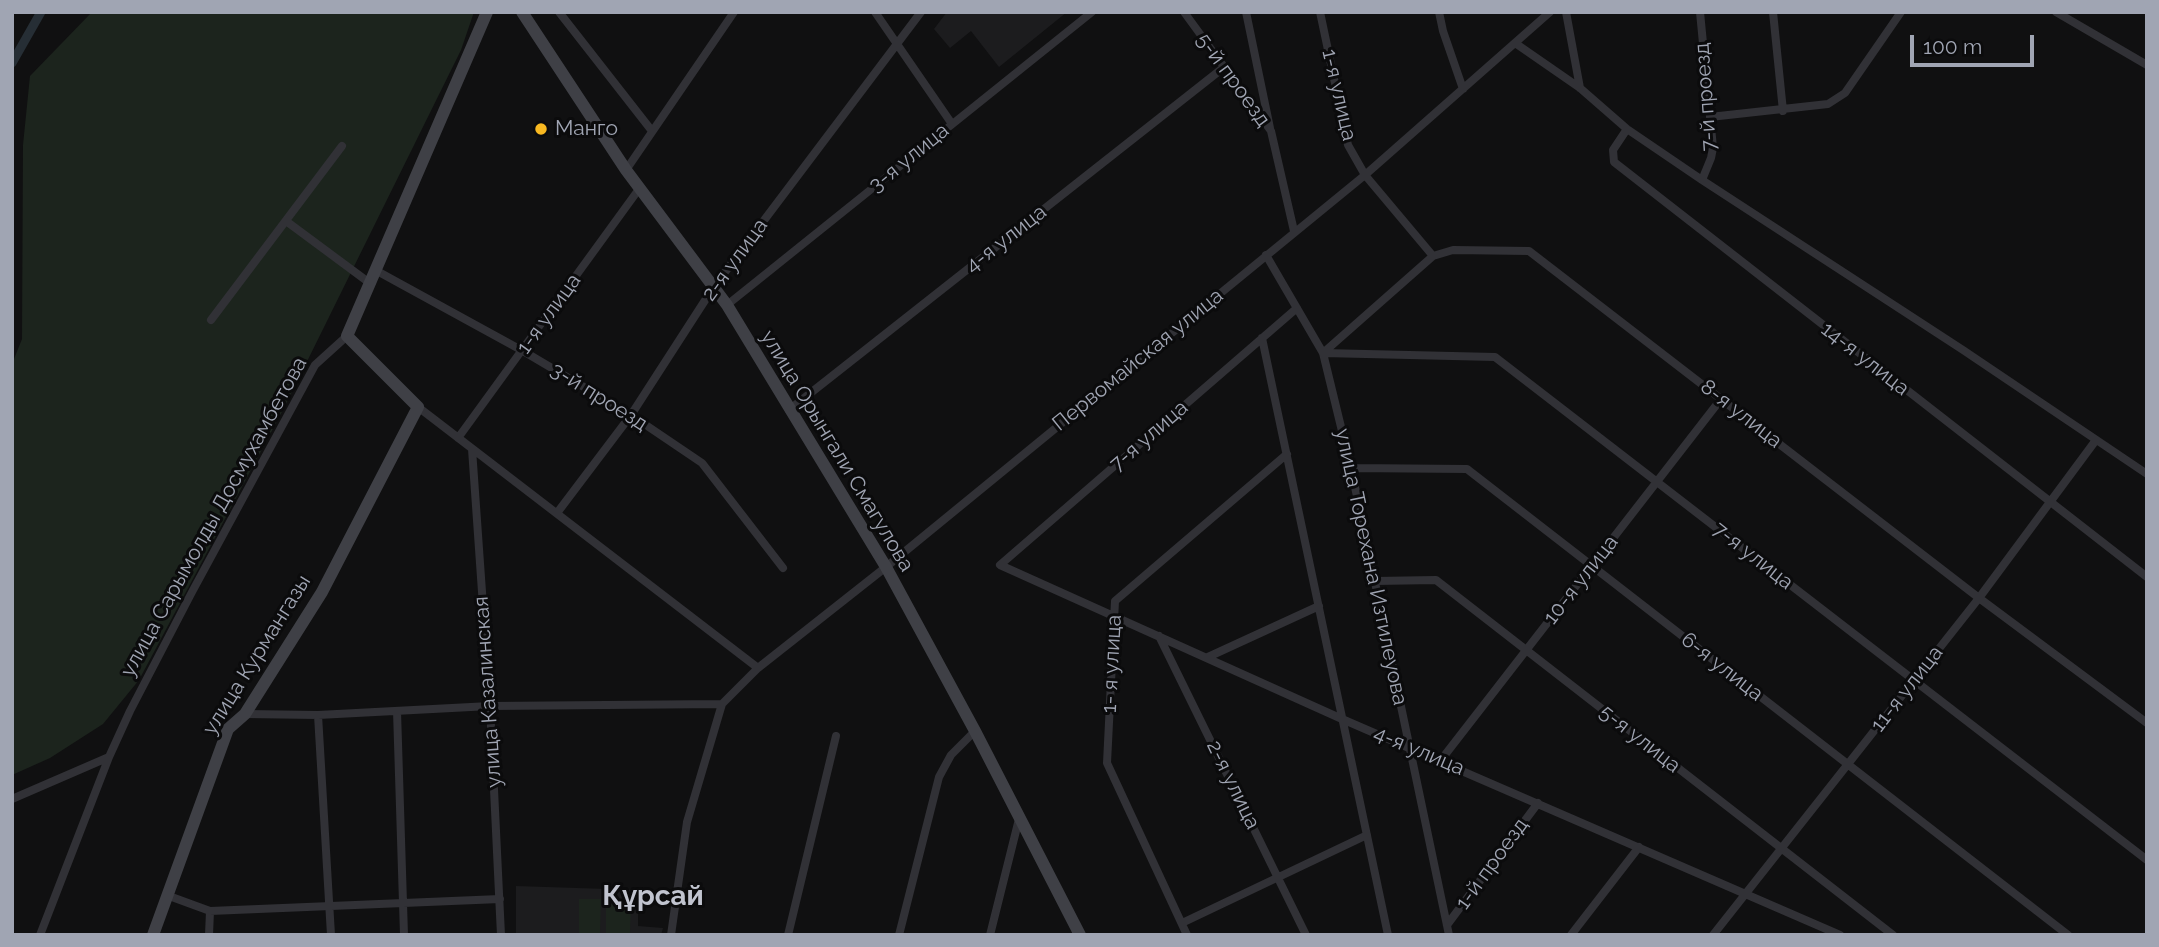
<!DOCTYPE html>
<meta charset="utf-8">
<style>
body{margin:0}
#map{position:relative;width:2159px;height:947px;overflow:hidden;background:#101011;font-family:Raleway,sans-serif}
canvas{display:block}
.frame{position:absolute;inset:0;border:14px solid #a0a5b3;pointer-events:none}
.scale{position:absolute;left:1910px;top:35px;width:124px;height:32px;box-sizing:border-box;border:4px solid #a0a5b3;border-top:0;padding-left:9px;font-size:21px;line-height:24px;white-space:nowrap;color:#a0a5b3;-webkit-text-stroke:5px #0b0b0c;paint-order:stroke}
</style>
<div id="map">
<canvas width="2159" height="947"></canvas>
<div class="frame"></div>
<div class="scale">100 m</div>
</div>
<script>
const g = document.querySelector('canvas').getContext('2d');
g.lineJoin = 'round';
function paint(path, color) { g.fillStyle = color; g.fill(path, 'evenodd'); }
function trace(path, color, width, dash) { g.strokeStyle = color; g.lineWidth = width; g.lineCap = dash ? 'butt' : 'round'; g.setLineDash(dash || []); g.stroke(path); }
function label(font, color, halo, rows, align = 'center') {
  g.font = font + ' Raleway,sans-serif'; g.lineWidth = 6; g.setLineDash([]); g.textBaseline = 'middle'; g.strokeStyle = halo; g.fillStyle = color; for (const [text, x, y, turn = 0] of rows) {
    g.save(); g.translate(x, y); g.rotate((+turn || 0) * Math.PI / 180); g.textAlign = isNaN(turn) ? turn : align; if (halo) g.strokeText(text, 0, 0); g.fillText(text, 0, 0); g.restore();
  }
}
const built = new Path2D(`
 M947 12H1067L999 67 971 31 950 48 934 29Z
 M516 886 638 890V926L663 928 661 935H516Z`);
const green = new Path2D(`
 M92 12H474L461 50 284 408 139 680 103 724 50 758 12 775V364L22 339 23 145 30 76Z
 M579 899H601L600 935H579Z
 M606 899 631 900 630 935H606Z`);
const canal = new Path2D(`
 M12 63 41 12`);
const street = new Path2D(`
 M559 12 652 131
 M875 12 952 124
 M1184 12 1271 131 1294 231
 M1246 12 1270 128
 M1320 12 1348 145 1365 175 1433 256
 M1439 12 1443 31 1463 89
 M1566 12 1580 88
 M1700 12 1713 148 1711 158 1702 180
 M1773 12 1783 111
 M2056 12 2147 65
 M1515 43 1580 88 1627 129 1702 180 1963 350 2147 474
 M1710 117 1828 104 1845 93 1901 12
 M1627 129 1613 150 1614 162 2147 577
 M626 170 734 12
 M286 221 371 284
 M1266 255 1323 353 1351 468 1449 935
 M377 271 523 351 631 415 702 463 783 568
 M727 305 1092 12
 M1297 308 1000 565 1342 719 1840 935
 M211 320 342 146
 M1262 338 1388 935
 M1323 353 1433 256 1453 250 1529 251 1979 598 2147 723
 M1323 353 1495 357 2147 860
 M418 407 758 668
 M789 410 1223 68
 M458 438 639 189
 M472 449 490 706 501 935
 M1351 468 1467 469 2068 935
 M557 513 631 415 713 288 921 12
 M1375 581 1436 580 1893 935
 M1159 636 1306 935
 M1208 657 1319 606
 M397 711 404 935
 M245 714 318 715 490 706 722 704
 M318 715 331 935
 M1441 760 1721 399
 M12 799 109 757 130 711 192 592 315 365 347 336
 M169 896 210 911 500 899
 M1182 923 1367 835
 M1447 925 1538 803
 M40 935 109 757
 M209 935 210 911
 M671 935 687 822 722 704 758 668 886 567 1365 175 1550 12
 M788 935 836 736
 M899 935 939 777 951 755 975 731
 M990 935 1019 819
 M1187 935 1107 763 1115 601 1287 454
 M1571 935 1639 847
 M1713 935 1979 598 2096 440`);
const secondary = new Path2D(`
 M522 12 626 170 727 305 886 567 975 731 1080 935
 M153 935 228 729 245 714 322 592 418 407 347 336 487 12`);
const markers = [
 [541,129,7,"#f8b821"]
];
const streetNames = [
 ["5-й проезд",1233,80,54],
 ["1-я улица",1339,95,77],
 ["7-й проезд",1706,97,-94],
 ["3-я улица",909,158,-39],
 ["4-я улица",1006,239,-38],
 ["2-я улица",735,260,-54],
 ["1-я улица",549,314,-54],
 ["14-я улица",1865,359,38],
 ["Первомайская улица",1138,360,-39],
 ["3-й проезд",599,397,32],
 ["8-я улица",1741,414,38],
 ["7-я улица",1149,436,-41],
 ["улица Орынгали Смагулова",837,451,59],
 ["улица Сарымолды Досмухамбетова",214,517,-61],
 ["7-я улица",1753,556,38],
 ["улица Торехана Изтилеуова",1371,567,78],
 ["10-я улица",1581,580,-52],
 ["улица Курмангазы",257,655,-58],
 ["1- я улица",1112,664,-87],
 ["6-я улица",1722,667,38],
 ["11-я улица",1907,689,-52],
 ["улица Казалинская",488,692,-94],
 ["5-я улица",1640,739,38],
 ["4-я улица",1419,751,23],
 ["2-я улица",1233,785,64],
 ["1-й проезд",1492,864,-54]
];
const poiNames = [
 ["Манго",555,129]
];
const districtNames = [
 ["Құрсай",653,897]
];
paint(built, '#1c1c1e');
paint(green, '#1c241d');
trace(canal, '#262e35', 9);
trace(street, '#313136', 8);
trace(secondary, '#3f4046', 12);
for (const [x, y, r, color] of markers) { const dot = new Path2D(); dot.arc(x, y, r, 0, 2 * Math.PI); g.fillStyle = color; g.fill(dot); trace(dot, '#0b0b0c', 2.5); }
label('21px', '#a0a5b3', '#0b0b0c', streetNames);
label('21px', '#a0a5b3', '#0b0b0c', poiNames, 'left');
label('bold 28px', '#c1c4cf', '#0b0b0c', districtNames);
</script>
